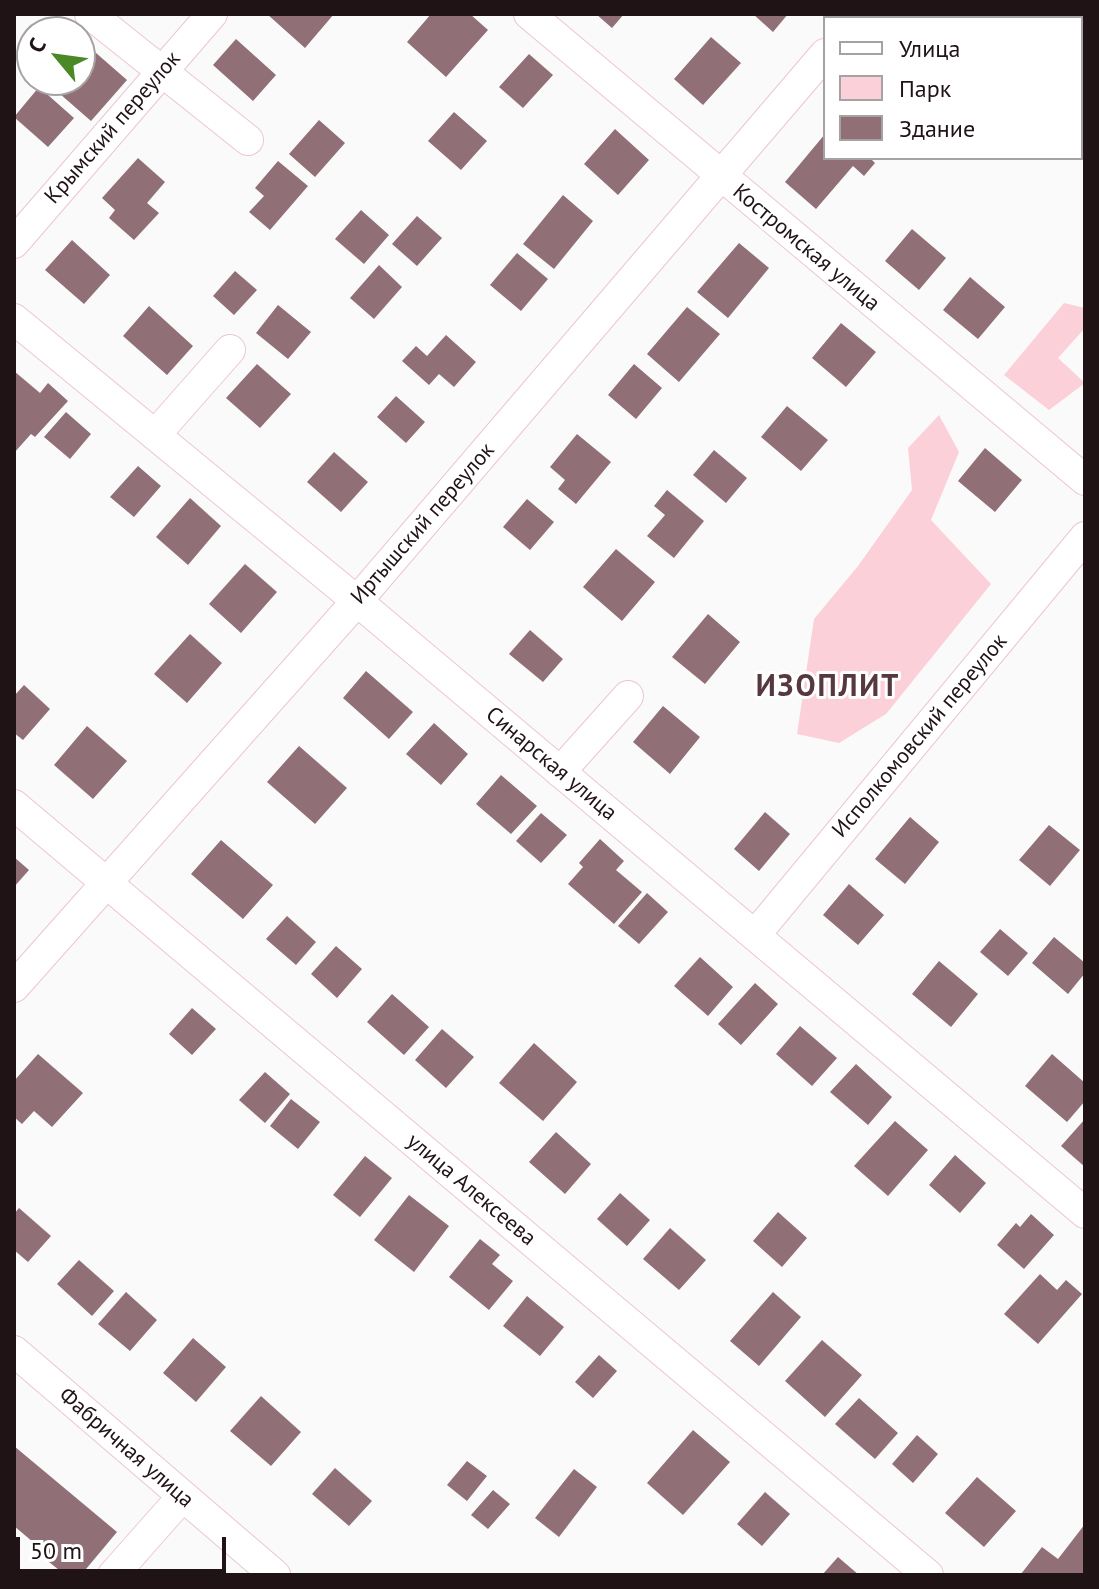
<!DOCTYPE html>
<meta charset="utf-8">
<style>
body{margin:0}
#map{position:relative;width:1099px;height:1589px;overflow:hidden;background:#fafafa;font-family:"PT Sans",sans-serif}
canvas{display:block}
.frame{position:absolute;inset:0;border:16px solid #201316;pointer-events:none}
.legend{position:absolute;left:823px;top:16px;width:260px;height:144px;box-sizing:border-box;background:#fff;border:2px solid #a6a1a2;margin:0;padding:10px 14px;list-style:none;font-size:24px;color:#201316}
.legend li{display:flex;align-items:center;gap:16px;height:40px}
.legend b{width:40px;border:2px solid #a6a1a2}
.north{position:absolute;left:16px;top:16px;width:80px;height:80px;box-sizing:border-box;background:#fff;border:2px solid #a6a1a2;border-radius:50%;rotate:299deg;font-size:22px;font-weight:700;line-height:32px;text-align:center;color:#201316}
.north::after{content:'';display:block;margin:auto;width:28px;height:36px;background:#4b8826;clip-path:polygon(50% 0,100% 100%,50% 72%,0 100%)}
.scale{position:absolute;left:16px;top:1537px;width:210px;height:36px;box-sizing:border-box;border:4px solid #201316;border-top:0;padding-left:10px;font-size:24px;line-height:28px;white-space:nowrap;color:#201316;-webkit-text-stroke:6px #fff;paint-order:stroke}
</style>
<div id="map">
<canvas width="1099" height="1589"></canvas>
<div class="frame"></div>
<ul class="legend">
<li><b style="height:10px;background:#fff"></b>Улица</li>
<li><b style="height:22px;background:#fcd0d9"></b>Парк</li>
<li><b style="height:22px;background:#916f77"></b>Здание</li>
</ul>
<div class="north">С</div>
<div class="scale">50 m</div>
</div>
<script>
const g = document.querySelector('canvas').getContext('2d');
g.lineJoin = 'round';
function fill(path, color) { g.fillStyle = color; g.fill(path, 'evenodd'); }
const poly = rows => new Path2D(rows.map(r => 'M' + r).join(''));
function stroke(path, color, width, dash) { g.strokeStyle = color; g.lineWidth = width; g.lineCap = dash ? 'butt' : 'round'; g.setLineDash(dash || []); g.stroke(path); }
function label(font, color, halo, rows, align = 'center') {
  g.font = font + ' "PT Sans",sans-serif'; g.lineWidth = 6; g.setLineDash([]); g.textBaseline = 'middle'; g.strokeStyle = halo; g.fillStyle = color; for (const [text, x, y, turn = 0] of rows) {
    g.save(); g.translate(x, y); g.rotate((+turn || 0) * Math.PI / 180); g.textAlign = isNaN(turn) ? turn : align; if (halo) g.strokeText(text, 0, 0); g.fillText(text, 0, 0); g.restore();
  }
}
fill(poly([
 [1064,303,1085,308,1085,328,1058,358,1085,383,1049,410,1004,375],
 [939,415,959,452,931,520,991,584,886,714,839,743,797,734,814,619,858,566,912,490,908,448]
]), '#fcd0d9');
fill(poly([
 [267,14,334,14,305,48],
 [431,14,470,14,488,30,446,77,407,42],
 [596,14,624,14,612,28],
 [753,14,788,14,773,32],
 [711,37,741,63,703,105,674,79],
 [80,39,127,80,91,121,44,80,80,80],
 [236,39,276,75,253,101,213,65],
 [529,54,553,75,523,108,499,87],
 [39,87,74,118,48,147,14,117],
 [454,112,487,141,461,170,428,141],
 [319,120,345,143,315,177,289,154],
 [615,129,649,160,618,195,584,164],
 [825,134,825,158,870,158,875,163,864,176,853,166,816,209,785,182],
 [138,158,165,182,147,203,159,213,134,240,109,218,115,210,102,198],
 [278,161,308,186,270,230,249,212,264,196,255,188],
 [563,195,593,221,554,269,523,244],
 [361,210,389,235,364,264,335,239],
 [417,216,442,238,417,266,392,244],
 [912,229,946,258,919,290,885,261],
 [72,240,110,275,84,304,45,270],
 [739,243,769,268,728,318,697,292],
 [517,253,548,279,521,311,490,285],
 [379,265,402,287,374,319,350,298],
 [235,271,257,290,234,315,213,296],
 [970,277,1005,307,978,339,943,310],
 [278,305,311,332,288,359,256,333],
 [149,306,193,346,167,375,123,336],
 [687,307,720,334,679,382,647,354],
 [841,323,876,352,846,387,812,358],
 [446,335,476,362,454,387,439,374,429,385,402,361,416,346,427,356],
 [257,364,291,394,260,428,226,398],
 [634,364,662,388,636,419,608,395],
 [14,371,40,393,48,383,68,401,35,437,31,434,14,453],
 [396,396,425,422,406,443,377,417],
 [787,406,828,440,801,471,761,437],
 [66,412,91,434,70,459,44,437],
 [577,434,611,462,576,504,558,489,565,480,550,467],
 [985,448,1022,480,995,512,958,481],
 [714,450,747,478,726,503,693,475],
 [334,452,368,482,341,512,307,482],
 [138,466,161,486,134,517,110,497],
 [667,490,704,521,674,558,647,536,665,515,654,506],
 [190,498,221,526,188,565,156,537],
 [527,499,554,522,530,550,503,527],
 [616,549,655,582,622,621,583,587],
 [245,564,277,592,241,633,209,604],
 [708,614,740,642,705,684,672,657],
 [530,630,563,659,543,682,509,654],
 [190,634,222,663,187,703,154,674],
 [366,671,413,712,389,739,343,698],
 [24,685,50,709,23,740,14,733,14,696],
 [663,706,700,737,670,774,633,742],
 [434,723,468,754,441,785,406,754],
 [87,726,127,761,93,799,54,765],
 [299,746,347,788,315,824,267,782],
 [501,775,537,806,511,834,476,804],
 [765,812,790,834,759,871,734,849],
 [541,813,567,835,541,863,516,841],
 [910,817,939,842,905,884,875,859],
 [1049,825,1080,850,1050,886,1019,860],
 [600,839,624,861,616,870,642,892,614,924,568,884,583,867,579,863],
 [221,840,273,885,243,919,191,874],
 [14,857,29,870,14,887],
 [849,884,884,915,858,945,823,915],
 [647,893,668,912,639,944,618,926],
 [287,916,316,942,296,965,266,939],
 [1000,929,1028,953,1008,976,980,952],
 [1054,937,1085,963,1085,973,1068,994,1032,963],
 [336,946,362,969,337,998,311,974],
 [700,957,733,987,708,1016,674,986],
 [939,961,978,994,951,1027,912,994],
 [755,983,778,1004,741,1045,718,1024],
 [392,994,429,1027,404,1055,367,1022],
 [192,1008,216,1029,192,1055,169,1034],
 [800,1026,837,1058,812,1086,776,1054],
 [442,1029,474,1057,446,1088,415,1060],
 [534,1043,577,1082,543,1121,499,1083],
 [38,1054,83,1093,52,1127,34,1111,22,1124,14,1117,14,1081],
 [1052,1054,1085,1083,1085,1101,1067,1122,1025,1086],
 [856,1064,892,1097,868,1125,830,1092],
 [265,1072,290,1094,265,1123,239,1100],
 [291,1099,320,1122,298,1149,270,1126],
 [1085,1119,1085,1167,1061,1146],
 [895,1121,928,1150,888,1196,854,1166],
 [556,1132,591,1164,565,1194,529,1162],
 [955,1155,986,1183,960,1213,929,1185],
 [365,1156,392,1178,360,1217,333,1195],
 [620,1193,650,1220,627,1246,597,1219],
 [409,1195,449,1226,414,1272,374,1240],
 [19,1208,51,1236,28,1262,14,1250,14,1214],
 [778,1212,807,1238,782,1267,753,1241],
 [1031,1214,1054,1235,1024,1269,997,1245,1016,1223,1020,1227],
 [670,1228,706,1260,679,1290,643,1259],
 [480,1239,500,1255,492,1264,513,1281,489,1310,449,1277],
 [79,1260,114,1291,92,1316,57,1284],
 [1040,1274,1057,1290,1066,1280,1082,1294,1038,1344,1004,1314],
 [126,1292,157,1320,130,1351,98,1324],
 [773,1292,801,1317,759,1366,730,1341],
 [527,1296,564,1327,540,1356,503,1326],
 [193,1338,226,1367,196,1402,163,1373],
 [822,1340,862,1375,825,1417,785,1381],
 [599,1355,617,1371,593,1398,575,1382],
 [261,1396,301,1432,271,1466,230,1431],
 [859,1398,898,1433,875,1459,835,1424],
 [693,1430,730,1462,683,1515,647,1483],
 [917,1435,938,1454,913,1483,892,1464],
 [14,1446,117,1532,81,1575,65,1575,43,1557,46,1553,14,1526],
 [467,1461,487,1476,467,1501,447,1485],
 [335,1468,372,1501,349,1526,312,1494],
 [574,1469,597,1487,559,1537,535,1518],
 [977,1477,1016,1511,984,1547,945,1513],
 [493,1490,510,1504,488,1529,471,1515],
 [765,1492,790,1514,762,1546,737,1524],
 [1085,1524,1085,1575,1021,1574,1042,1547,1058,1559],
 [838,1557,859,1575,822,1575]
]), '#916f77');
const minor = poly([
 [90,14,248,140],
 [529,14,1085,480],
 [898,14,903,18],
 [855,18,858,14],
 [14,243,212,14],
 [14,319,357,601,1085,1213],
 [155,435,230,350],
 [560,772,628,696],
 [14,805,928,1575],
 [755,935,1085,537],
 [14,987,357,601,825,54],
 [14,1351,275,1575],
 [113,1575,182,1497]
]);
stroke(minor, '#ecc6ce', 32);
stroke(minor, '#fff', 30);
label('22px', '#201316', '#fff', [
 ["Крымский переулок",113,128,-49],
 ["Костромская улица",806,248,40],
 ["Иртышский переулок",423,524,-49],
 ["Исполкомовский переулок",920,736,-50],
 ["Синарская улица",551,764,40],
 ["улица Алексеева",471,1190,40],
 ["Фабричная улица",126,1448,41]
]);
g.letterSpacing = '2px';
label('bold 30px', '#56383f', '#fff', [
 ["ИЗОПЛИТ",828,687]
]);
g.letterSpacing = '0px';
</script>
